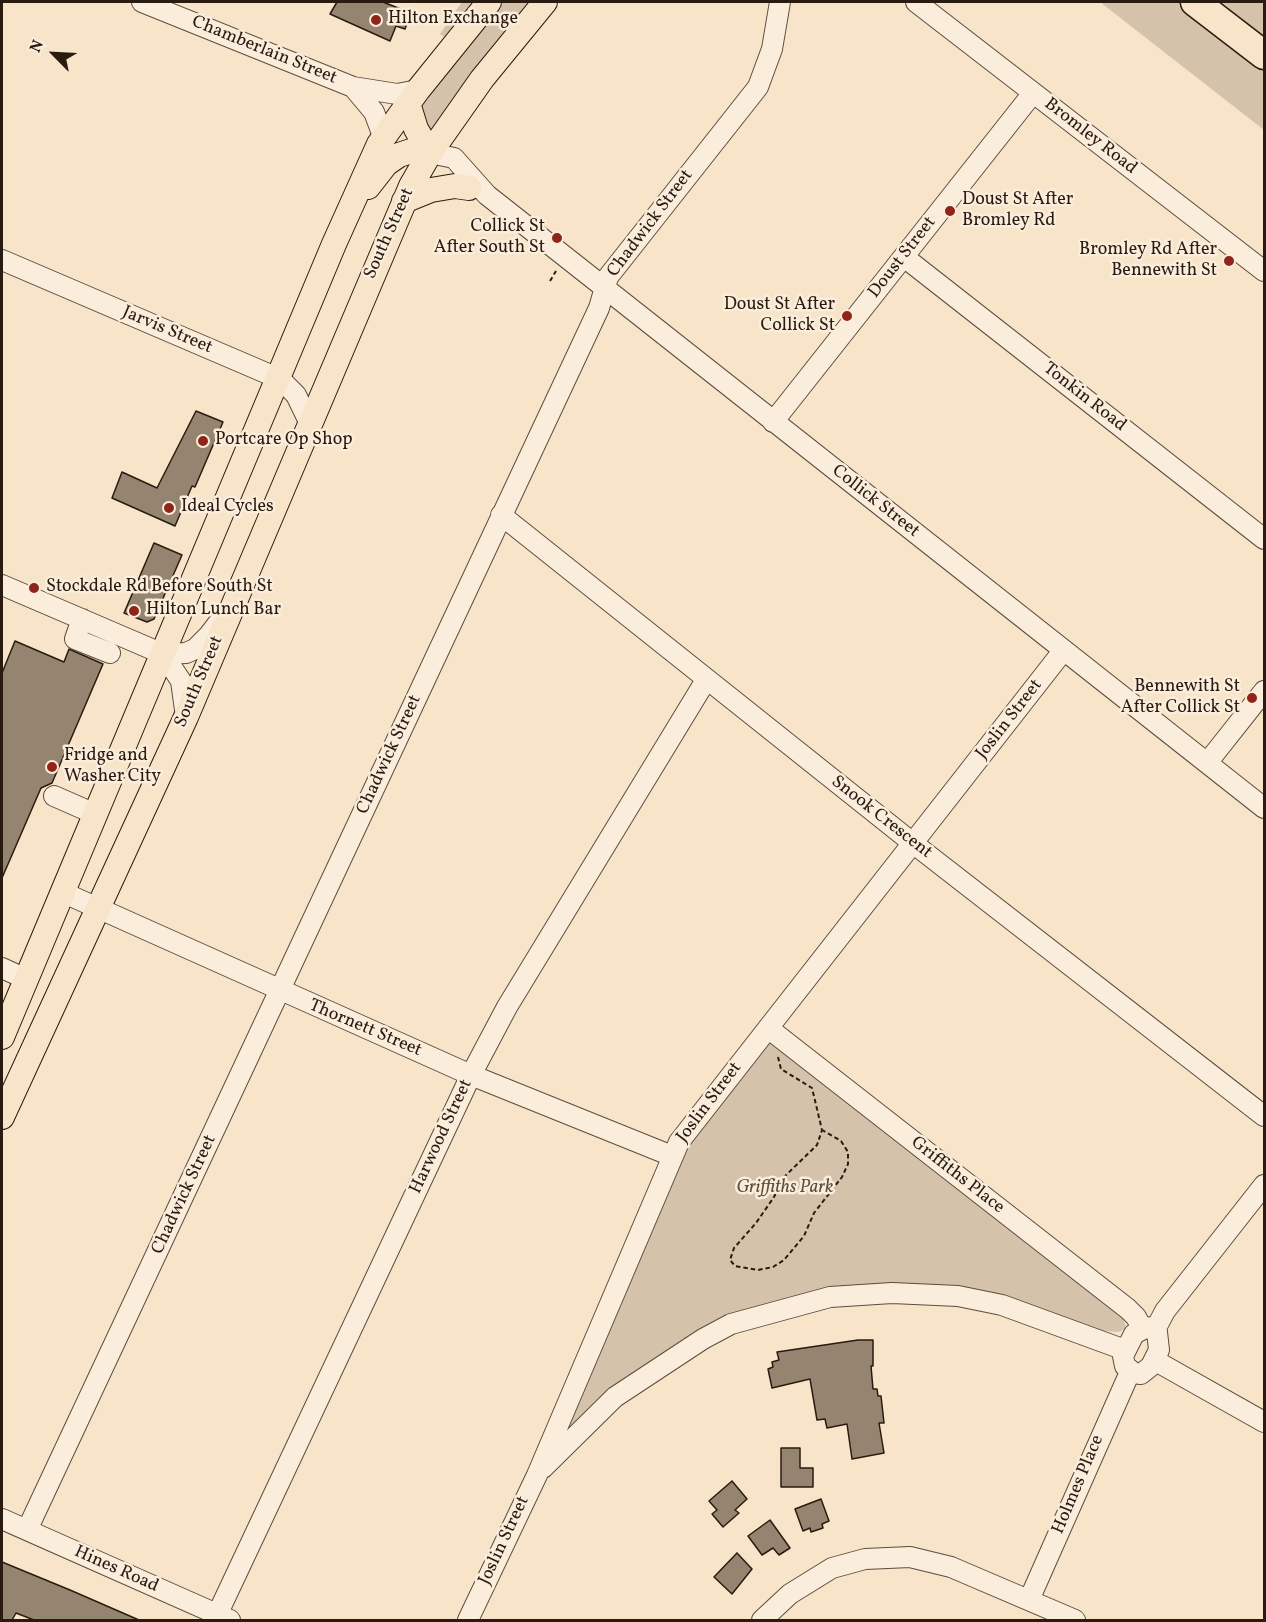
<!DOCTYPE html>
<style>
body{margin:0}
#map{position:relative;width:1266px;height:1622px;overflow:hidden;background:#f8e4c9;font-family:Vollkorn,serif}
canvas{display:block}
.frame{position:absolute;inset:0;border:3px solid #291b10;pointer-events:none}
.north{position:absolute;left:24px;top:24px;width:60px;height:60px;-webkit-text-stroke:4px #faeddc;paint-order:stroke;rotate:294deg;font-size:16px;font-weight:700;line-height:24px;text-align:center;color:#291b10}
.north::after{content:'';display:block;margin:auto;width:21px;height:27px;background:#291b10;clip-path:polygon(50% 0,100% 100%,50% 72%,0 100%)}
</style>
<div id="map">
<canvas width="1266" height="1622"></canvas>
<div class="frame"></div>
<div class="north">N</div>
</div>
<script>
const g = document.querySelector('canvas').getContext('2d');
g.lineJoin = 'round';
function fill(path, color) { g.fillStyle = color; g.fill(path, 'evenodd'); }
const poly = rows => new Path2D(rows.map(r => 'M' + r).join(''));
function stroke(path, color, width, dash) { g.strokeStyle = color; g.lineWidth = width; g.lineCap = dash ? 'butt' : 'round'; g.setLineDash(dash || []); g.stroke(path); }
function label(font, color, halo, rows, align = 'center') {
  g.font = font + ' Vollkorn,serif'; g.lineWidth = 5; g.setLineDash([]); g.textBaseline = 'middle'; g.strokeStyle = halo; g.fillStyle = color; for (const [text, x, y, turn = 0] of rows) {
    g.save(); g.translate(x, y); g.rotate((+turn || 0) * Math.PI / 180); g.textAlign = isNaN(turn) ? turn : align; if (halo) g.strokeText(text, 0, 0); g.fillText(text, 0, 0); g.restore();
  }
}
fill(poly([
 [462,2,474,2,444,37,440,34],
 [500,2,534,2,433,134,420,121,421,99],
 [1100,2,1180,2,1264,66,1264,130],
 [1216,2,1264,2,1264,39],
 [769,1037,1098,1296,1124,1320,1126,1328,1119,1332,1100,1331,1004,1299,826,1291,775,1302,725,1317,573,1427,564,1420,676,1161]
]), '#d5c2aa');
const building = poly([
 [337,2,383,2,411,13,405,29,396,26,390,41,330,14,337,2],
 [196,411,223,422,195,487,192,486,175,526,112,498,122,472,157,488,196,411],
 [154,543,182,555,154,619,147,622,124,613,154,543],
 [15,641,64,662,69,649,103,664,52,783,41,788,2,878,2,673,15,641],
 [858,1340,873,1340,873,1366,871,1366,873,1389,877,1389,878,1396,881,1396,884,1423,879,1423,884,1453,852,1459,847,1424,827,1428,825,1419,817,1420,810,1379,772,1388,768,1369,773,1367,772,1362,779,1360,777,1352,858,1340],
 [781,1448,800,1448,800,1468,813,1468,813,1487,781,1487,781,1448],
 [732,1481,747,1499,735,1510,739,1513,723,1527,712,1514,717,1510,709,1501,732,1481],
 [821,1499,829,1521,822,1524,823,1528,811,1532,810,1528,803,1531,795,1509,821,1499],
 [770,1520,790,1548,779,1555,773,1548,762,1555,748,1536,770,1520],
 [737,1553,752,1569,732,1594,714,1577,737,1553],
 [2,1562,70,1590,139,1620,34,1620,16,1613,12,1620,2,1620,2,1562]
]);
fill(building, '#958470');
stroke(building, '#291b10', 1.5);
const minor = poly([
 [142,2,353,87,397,94,418,90],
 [916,2,1264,271],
 [353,87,374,112,383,136],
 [430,153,454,158,487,195,1264,808],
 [904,257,1264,539],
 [2,260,280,379,296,395,311,426],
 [773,422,1033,93],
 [501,515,914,844,1264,1116],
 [2,585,163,654,186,653,195,649,209,635,222,618],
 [82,619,75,639,110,653],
 [163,654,181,681,186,717],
 [1207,763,1264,691],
 [54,796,95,814],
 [62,892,471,1075,672,1156],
 [2,968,26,979],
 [768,1028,1128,1309,1136,1317,1142,1328],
 [1147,1327,1157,1332,1159,1350,1151,1366,1141,1374,1134,1373,1125,1366,1123,1356,1134,1334,1147,1327],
 [1155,1330,1165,1311,1264,1185],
 [1154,1360,1264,1422],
 [543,1468,615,1397,703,1339,731,1324,830,1297,892,1293,958,1296,1002,1305,1125,1350],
 [2,1519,230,1620],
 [27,1530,599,308,608,277,758,87,772,49,780,2],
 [1029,1600,1130,1372],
 [217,1615,471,1075,507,1007,706,680],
 [468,1620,537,1475,679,1142,1063,651],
 [762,1620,790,1594,832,1568,865,1559,910,1557,951,1567,1075,1620]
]);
const major = poly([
 [408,103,416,129,430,153],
 [368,187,386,164,399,155,411,151,430,153],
 [404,201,431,190,455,186,469,188],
 [2,1037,334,244,379,144,418,90,489,2],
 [2,1117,186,717,411,186,430,153,482,79,545,2]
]);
const highway = poly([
 [1195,2,1264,55]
]);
stroke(minor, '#5d4d3e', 22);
stroke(major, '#291b10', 26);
stroke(highway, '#291b10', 31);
stroke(poly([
 [550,281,556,271],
 [778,1057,781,1069,812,1088,822,1130,817,1145,783,1178,774,1197,756,1223,734,1248,730,1260,735,1266,758,1270,773,1267,784,1260,804,1236,814,1213,842,1177,848,1164,848,1152,841,1141,822,1130]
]), '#291b10', 2, [4.5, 3]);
stroke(minor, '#faeddc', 20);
stroke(major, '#f8e4c9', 24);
stroke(highway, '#f8e4c9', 28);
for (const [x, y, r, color] of [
 [376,20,6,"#8f2418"],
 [950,211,6,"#8f2418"],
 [557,238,6,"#8f2418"],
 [1229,261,6,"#8f2418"],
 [847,316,6,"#8f2418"],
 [203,441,6,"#8f2418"],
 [169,508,6,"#8f2418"],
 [34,588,6,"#8f2418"],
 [134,611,6,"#8f2418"],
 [1252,698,6,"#8f2418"],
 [52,767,6,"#8f2418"]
]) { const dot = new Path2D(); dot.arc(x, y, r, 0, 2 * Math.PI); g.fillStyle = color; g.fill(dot); stroke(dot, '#faeddc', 2); }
label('18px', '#291b10', '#faeddc', [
 ["Hilton Exchange",388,20],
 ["Doust St After",962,201],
 ["Bromley Rd",962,222],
 ["Collick St",545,228,"right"],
 ["After South St",545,249,"right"],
 ["Bromley Rd After",1217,251,"right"],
 ["Bennewith St",1217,272,"right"],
 ["Doust St After",835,306,"right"],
 ["Collick St",835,327,"right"],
 ["Portcare Op Shop",215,441],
 ["Ideal Cycles",181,508],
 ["Stockdale Rd Before South St",46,588],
 ["Hilton Lunch Bar",146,611],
 ["Bennewith St",1240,688,"right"],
 ["After Collick St",1240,709,"right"],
 ["Fridge and",64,757],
 ["Washer City",64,778]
], 'left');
label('18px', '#291b10', '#faeddc', [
 ["Chamberlain Street",264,51,22],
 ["Bromley Road",1090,137,38],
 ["Chadwick Street",651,224,-53],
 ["South Street",390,234,-66],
 ["Doust Street",903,258,-52],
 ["Jarvis Street",167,331,23],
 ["Tonkin Road",1084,398,38],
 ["Collick Street",875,502,38],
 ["South Street",200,682,-67],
 ["Joslin Street",1010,720,-52],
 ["Chadwick Street",390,755,-65],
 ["Snook Crescent",881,818,38],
 ["Thornett Street",365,1029,23],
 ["Joslin Street",710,1103,-53],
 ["Harwood Street",442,1137,-65],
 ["Griffiths Place",957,1176,38],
 ["Chadwick Street",185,1195,-65],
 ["Holmes Place",1079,1485,-67],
 ["Joslin Street",505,1541,-65],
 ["Hines Road",116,1570,24]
]);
label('italic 18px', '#5d4d3e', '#faeddc', [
 ["Griffiths Park",785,1189]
]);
</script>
